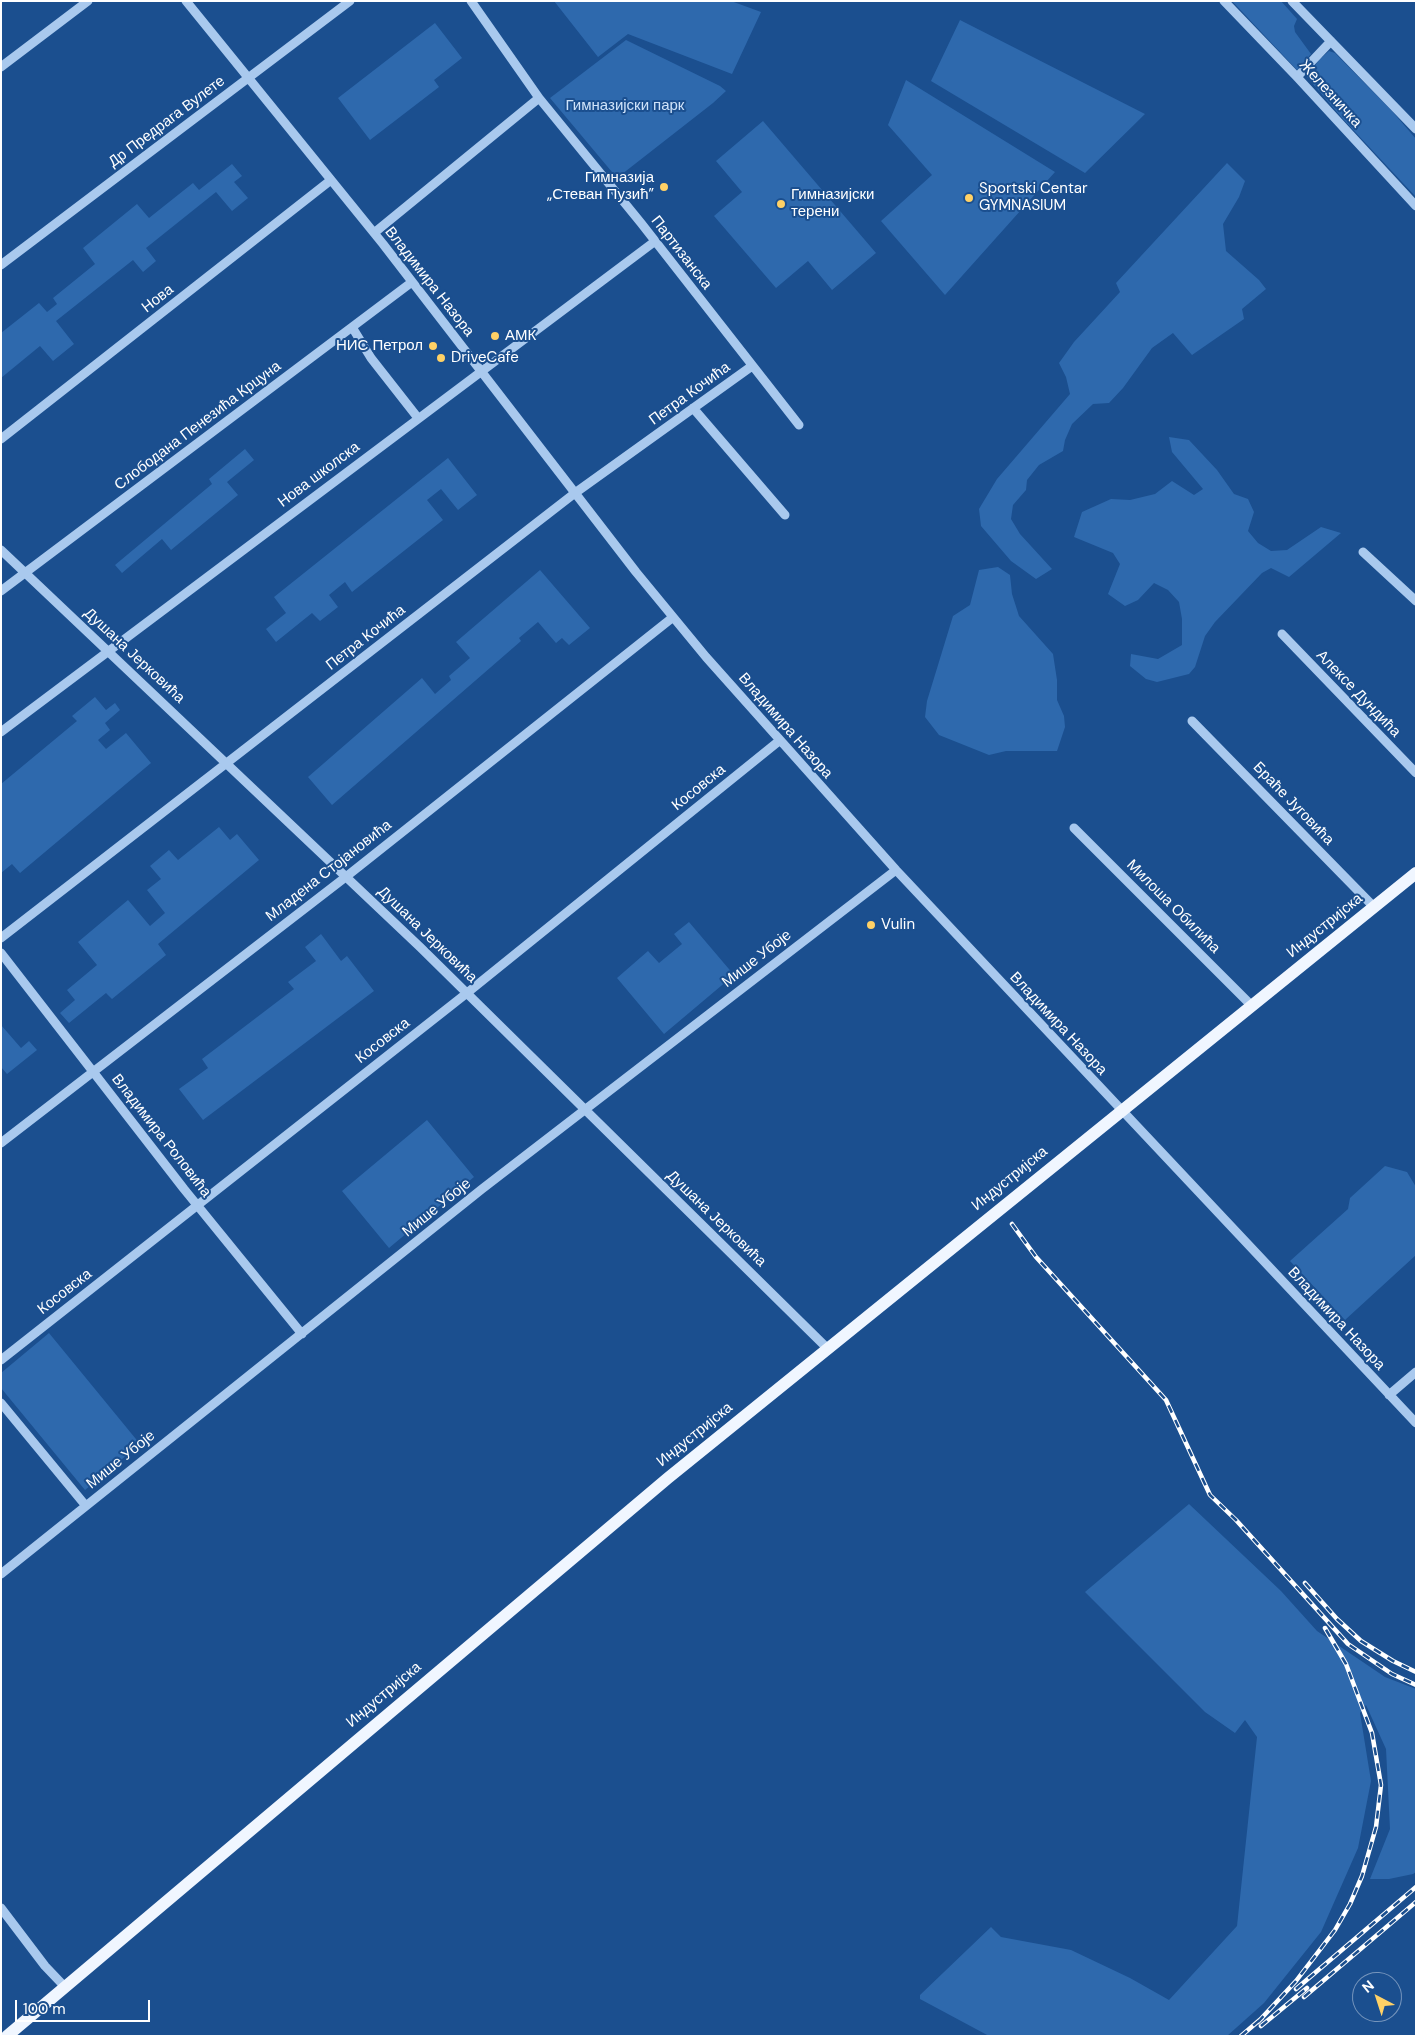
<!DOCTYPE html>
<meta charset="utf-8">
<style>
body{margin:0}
#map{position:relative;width:1417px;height:2037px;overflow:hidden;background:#1b4f8f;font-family:"DM Sans",sans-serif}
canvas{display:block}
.frame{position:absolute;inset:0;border:2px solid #fff;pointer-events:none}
.north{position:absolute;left:1352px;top:1972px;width:50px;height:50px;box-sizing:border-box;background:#1b4f8f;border:1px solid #7695bc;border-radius:50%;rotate:320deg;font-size:14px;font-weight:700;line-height:20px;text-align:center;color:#fff}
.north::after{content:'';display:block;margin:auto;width:18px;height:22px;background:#ffd166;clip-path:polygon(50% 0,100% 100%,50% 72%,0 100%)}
.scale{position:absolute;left:15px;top:2000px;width:135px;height:22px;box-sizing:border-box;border:2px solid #fff;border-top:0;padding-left:6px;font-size:15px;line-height:18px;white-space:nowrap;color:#fff;-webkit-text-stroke:4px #1b4f8f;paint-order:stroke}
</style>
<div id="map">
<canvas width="1417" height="2037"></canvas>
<div class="frame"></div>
<div class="north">N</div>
<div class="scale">100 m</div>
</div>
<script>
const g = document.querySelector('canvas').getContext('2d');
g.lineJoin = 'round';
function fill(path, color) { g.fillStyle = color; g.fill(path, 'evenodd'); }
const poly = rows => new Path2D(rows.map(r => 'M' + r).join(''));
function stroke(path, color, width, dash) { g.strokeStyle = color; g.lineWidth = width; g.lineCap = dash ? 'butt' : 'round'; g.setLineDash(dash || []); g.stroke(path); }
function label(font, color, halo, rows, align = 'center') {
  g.font = font + ' "DM Sans",sans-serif'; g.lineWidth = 4; g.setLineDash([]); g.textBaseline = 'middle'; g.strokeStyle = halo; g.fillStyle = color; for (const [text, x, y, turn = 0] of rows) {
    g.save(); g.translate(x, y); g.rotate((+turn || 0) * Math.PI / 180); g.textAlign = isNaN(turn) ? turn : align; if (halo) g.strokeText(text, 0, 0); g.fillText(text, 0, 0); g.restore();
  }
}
fill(poly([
 [554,1,731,1,761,12,732,74,628,34,598,57],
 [1232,1,1281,1,1297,19,1294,26,1295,32,1311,54,1297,70],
 [960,20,1145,114,1085,173,931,81],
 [435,23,462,58,434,80,439,87,370,140,338,98],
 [626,40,720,86,726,91,713,103,617,178,550,98],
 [1329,51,1335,53,1392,111,1416,139,1416,197,1343,119,1307,77,1319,60],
 [906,80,1055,172,945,295,881,221,932,175,888,125],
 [763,121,876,253,832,290,808,261,776,288,714,216,742,192,716,161],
 [1227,163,1245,181,1239,197,1223,224,1226,251,1259,280,1266,289,1242,309,1244,319,1192,355,1173,333,1152,348,1123,388,1109,403,1093,404,1072,424,1065,440,1063,451,1039,465,1027,480,1026,490,1013,505,1011,519,1020,534,1052,569,1036,579,1011,561,981,526,979,509,997,479,1070,394,1066,377,1059,363,1074,342,1120,292,1116,283],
 [232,164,242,176,234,182,248,198,232,211,216,192,146,248,156,261,143,272,133,260,56,321,74,344,53,361,40,346,1,378,1,333,39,303,47,312,57,304,53,298,95,264,83,248,137,204,149,218,193,183,199,190],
 [1169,437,1189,440,1217,470,1234,494,1248,499,1254,512,1248,531,1258,543,1271,551,1287,550,1321,527,1341,533,1289,577,1271,568,1262,573,1215,622,1205,636,1195,667,1189,674,1157,682,1146,679,1130,666,1131,654,1158,659,1182,645,1182,619,1179,602,1168,590,1154,583,1138,600,1125,606,1108,594,1120,564,1113,553,1074,537,1082,512,1111,499,1130,500,1155,494,1172,481,1194,495,1203,489,1172,452],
 [245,449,254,460,227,482,238,495,171,550,162,539,122,573,115,565,212,484,209,479],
 [448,458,477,495,458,510,441,489,427,500,443,520,352,592,345,582,329,595,338,607,320,621,312,613,276,642,266,629,286,613,274,597],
 [998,567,1010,575,1012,594,1019,616,1053,654,1057,680,1057,700,1064,716,1065,727,1057,751,1006,751,989,755,939,735,925,717,927,701,953,616,970,605,979,570],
 [540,570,590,628,569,645,562,638,556,643,538,622,519,638,521,641,332,805,308,777,422,678,435,694,451,680,449,676,470,658,456,642],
 [95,697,106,710,115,703,120,710,105,723,110,730,98,740,106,749,126,733,151,763,20,873,12,864,1,873,1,784,77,721,72,716],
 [219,827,230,840,237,834,259,860,158,944,166,955,112,999,106,993,69,1023,60,1013,75,1000,67,990,97,965,78,942,128,900,150,926,165,913,147,890,161,879,150,866,169,850,178,860],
 [689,922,734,975,664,1034,617,978,648,951,659,963,682,944,674,934],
 [321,934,341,961,347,956,374,991,203,1120,179,1089,208,1068,202,1059,294,989,288,982,316,961,305,947],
 [1,1025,21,1048,29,1041,37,1050,7,1074,1,1067],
 [427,1120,474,1177,389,1248,342,1191],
 [1385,1166,1407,1172,1416,1187,1416,1255,1345,1320,1290,1261,1348,1209,1350,1198],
 [49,1333,140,1444,85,1490,1,1388,1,1373],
 [1189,1504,1281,1591,1317,1631,1385,1677,1416,1689,1416,1872,1413,1874,1389,1879,1370,1879,1390,1829,1386,1749,1366,1705,1360,1713,1371,1781,1358,1848,1321,1932,1264,2003,1227,2036,989,2036,920,1999,920,1995,991,1927,1001,1937,1071,1950,1130,1978,1169,2000,1237,1926,1257,1737,1245,1720,1235,1733,1205,1712,1085,1592]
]), '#2e69ad');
stroke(poly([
 [186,1,383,244,636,572,706,657,896,870,1416,1423],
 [471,1,539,98,641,223,799,425],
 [1224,1,1297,77,1416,206],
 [1292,1,1416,129],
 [1,67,88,1],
 [1297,77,1331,41],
 [374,233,539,98],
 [1,265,350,1],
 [352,327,371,358,418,418],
 [693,408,785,515],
 [1,439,331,180],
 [1,550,420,947,827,1348],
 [1363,552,1416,601],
 [1,591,412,282],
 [1282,634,1416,773],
 [1192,721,1374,907],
 [1,732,654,242],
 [1074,828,1252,1006],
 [1,938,575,493,752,366],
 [1,953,184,1189,302,1334],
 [1,1143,347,876,672,618],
 [1,1360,467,993,779,741],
 [1389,1395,1416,1372],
 [1,1403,86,1506],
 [1,1574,482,1189,896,870],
 [1,1908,45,1966,65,1987]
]), '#a9c9ee', 9);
stroke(poly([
 [7,2036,668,1478,1416,873]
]), '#f0f6ff', 12);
const rail = poly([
 [1012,1224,1036,1257,1166,1400,1210,1495,1236,1520,1348,1644,1392,1674,1416,1685],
 [1305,1583,1337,1619,1361,1641,1393,1661,1416,1672],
 [1296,1989,1416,1887],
 [1304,1997,1416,1902],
 [1258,2022,1296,1981,1335,1930,1350,1904,1362,1876,1376,1827,1381,1785,1372,1733,1346,1664,1325,1628],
 [1261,2026,1307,1988],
 [1241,2036,1262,2018]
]);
stroke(rail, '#fff', 4.5);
stroke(rail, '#1b4f8f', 2.5, [8]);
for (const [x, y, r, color] of [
 [664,187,5,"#ffd166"],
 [969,198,5,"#ffd166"],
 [781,204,5,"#ffd166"],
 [495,336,5,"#ffd166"],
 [433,346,5,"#ffd166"],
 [441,358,5,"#ffd166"],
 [871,925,5,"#ffd166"]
]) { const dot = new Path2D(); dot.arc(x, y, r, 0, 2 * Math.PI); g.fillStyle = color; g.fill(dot); stroke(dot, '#1b4f8f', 2); }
label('15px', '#fff', '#1b4f8f', [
 ["Железничка",1330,94,48],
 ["Др Предрага Вулете",167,122,-37],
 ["Партизанска",681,253,52],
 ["Владимира Назора",429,282,52],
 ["Нова",158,299,-38],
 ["Петра Кочића",690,394,-36],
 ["Слободана Пенезића Крцуна",198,426,-37],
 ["Нова школска",319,475,-37],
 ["Петра Кочића",366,638,-38],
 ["Душана Јерковића",134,656,43],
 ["Алексе Дундића",1358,694,46],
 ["Владимира Назора",785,726,49],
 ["Косовска",699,788,-39],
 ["Браће Југовића",1293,804,46],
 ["Младена Стојановића",329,871,-38],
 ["Милоша Обилића",1173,907,45],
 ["Индустријска",1325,926,-39],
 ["Душана Јерковића",427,935,44],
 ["Мише Убоје",757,959,-38],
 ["Владимира Назора",1058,1024,47],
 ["Косовска",383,1041,-38],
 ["Владимира Роловића",161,1136,52],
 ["Индустријска",1010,1179,-39],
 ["Мише Убоје",437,1208,-39],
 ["Душана Јерковића",716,1219,44],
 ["Косовска",65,1292,-38],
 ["Владимира Назора",1336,1319,47],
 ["Индустријска",695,1435,-39],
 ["Мише Убоје",121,1460,-39],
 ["Индустријска",384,1695,-40]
]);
label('15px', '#cfe3fa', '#1b4f8f', [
 ["Гимназијски парк",625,106]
]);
label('15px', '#fff', '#1b4f8f', [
 ["Гимназија",654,178,"right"],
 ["„Стеван Пузић”",654,195,"right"],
 ["Sportski Centar",979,189],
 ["GYMNASIUM",979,206],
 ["Гимназијски",791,195],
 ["терени",791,212],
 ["АМК",505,336],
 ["НИС Петрол",423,346,"right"],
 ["DriveCafe",451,358],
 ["Vulin",881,925]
], 'left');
</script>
